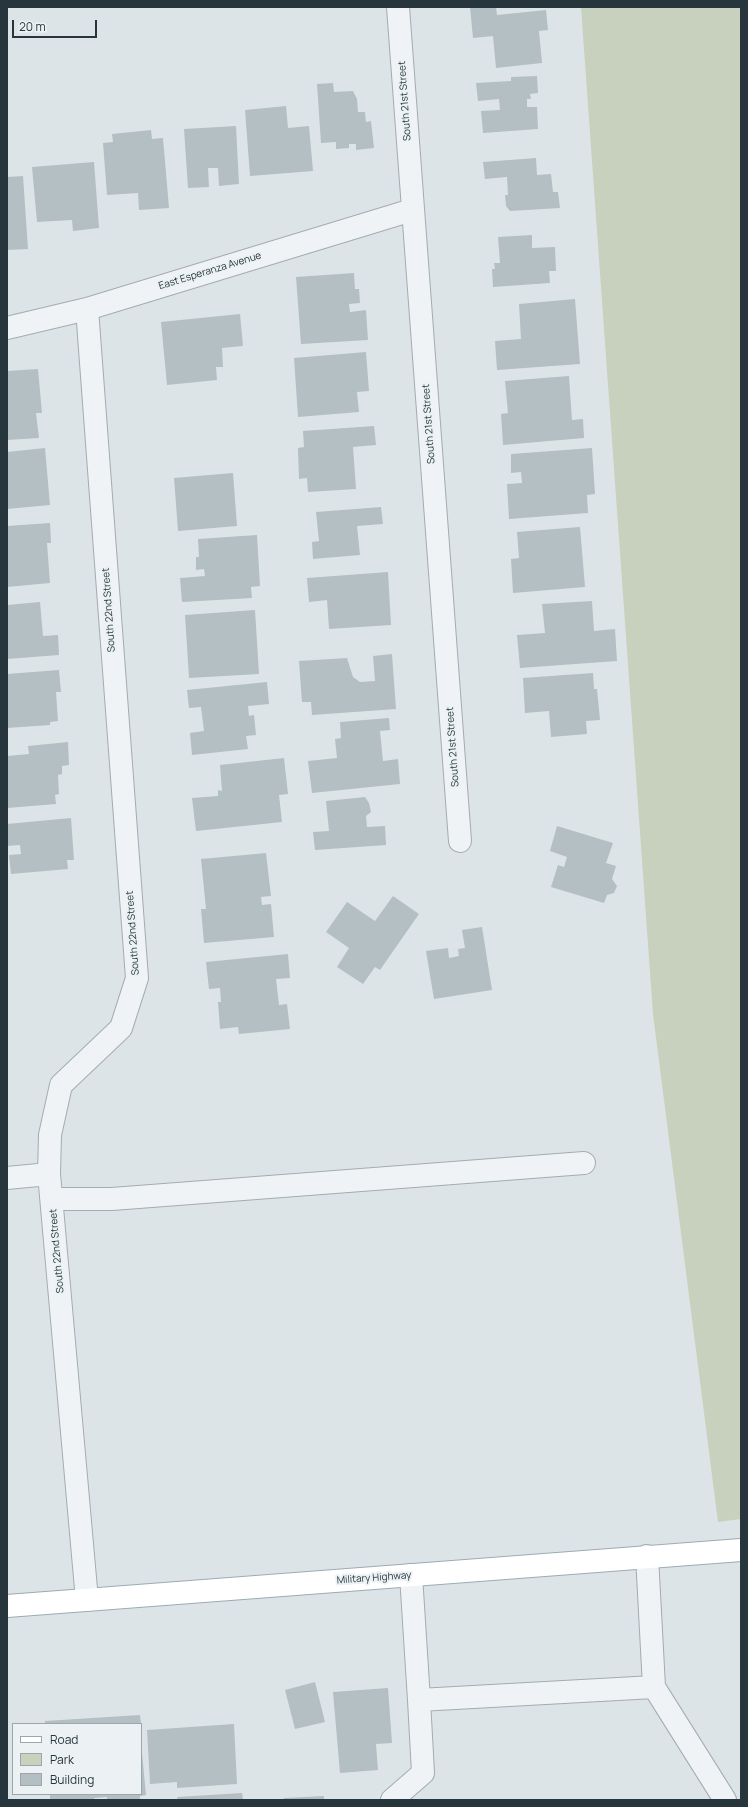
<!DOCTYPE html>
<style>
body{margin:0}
#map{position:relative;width:748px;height:1807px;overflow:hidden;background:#dde4e7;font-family:Manrope,sans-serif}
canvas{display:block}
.frame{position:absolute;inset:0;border:8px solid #27363d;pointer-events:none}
.legend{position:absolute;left:12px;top:1723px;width:130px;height:72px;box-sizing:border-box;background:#ecf2f4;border:1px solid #9da7ab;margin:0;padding:5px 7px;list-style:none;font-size:12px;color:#27363d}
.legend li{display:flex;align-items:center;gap:8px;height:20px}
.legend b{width:20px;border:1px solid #9da7ab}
.scale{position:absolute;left:12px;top:20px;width:85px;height:18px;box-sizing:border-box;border:2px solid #27363d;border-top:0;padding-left:5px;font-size:12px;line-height:14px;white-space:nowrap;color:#27363d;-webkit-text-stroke:3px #ecf2f4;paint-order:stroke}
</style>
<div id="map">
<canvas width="748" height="1807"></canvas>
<div class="frame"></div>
<ul class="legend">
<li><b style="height:5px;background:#fff"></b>Road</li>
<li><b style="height:11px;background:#c8d0be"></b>Park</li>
<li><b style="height:11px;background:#b4bfc3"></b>Building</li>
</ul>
<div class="scale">20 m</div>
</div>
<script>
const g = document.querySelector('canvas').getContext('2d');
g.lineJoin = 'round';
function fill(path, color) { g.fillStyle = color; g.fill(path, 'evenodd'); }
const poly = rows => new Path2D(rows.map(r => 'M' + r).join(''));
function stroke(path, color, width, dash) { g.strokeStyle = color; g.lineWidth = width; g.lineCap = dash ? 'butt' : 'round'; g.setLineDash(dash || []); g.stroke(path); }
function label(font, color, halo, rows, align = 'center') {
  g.font = font + ' Manrope,sans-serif'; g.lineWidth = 4; g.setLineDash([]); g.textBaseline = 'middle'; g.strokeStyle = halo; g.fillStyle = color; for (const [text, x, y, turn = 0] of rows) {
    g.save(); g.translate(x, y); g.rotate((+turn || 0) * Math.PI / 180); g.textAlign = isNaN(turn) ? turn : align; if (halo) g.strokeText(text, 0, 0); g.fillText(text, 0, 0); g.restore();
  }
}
fill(poly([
 [581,7,741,7,741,1519,718,1522,653,1014]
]), '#c8d0be');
fill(poly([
 [470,7,496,7,497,15,546,10,548,30,539,31,542,63,496,68,493,36,473,38],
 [537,76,538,93,530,94,531,99,527,99,527,107,537,107,538,129,483,133,481,111,500,110,499,99,478,101,476,83,511,81,511,77],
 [333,83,334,92,353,91,357,99,358,112,365,112,366,122,371,121,374,148,356,150,356,144,349,144,349,148,336,149,336,142,321,143,317,84],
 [286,106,288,128,309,126,313,171,250,176,245,110],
 [236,126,239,184,219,186,218,168,208,168,209,187,188,188,184,129],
 [151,130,152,139,163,138,169,208,139,210,138,193,107,195,103,143,113,142,112,134],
 [536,158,537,175,551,174,553,192,558,192,560,208,510,211,506,206,505,195,508,195,507,177,485,179,483,162],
 [94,162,99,228,73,231,72,220,37,222,32,167],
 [23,176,28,249,7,250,7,177],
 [532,235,532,248,555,247,556,271,549,271,550,283,493,287,492,269,495,269,494,263,500,263,498,237],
 [354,273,355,289,359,289,360,303,349,304,350,312,366,310,368,340,301,344,296,277],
 [575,299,580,364,497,370,495,341,521,339,519,304],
 [240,314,243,346,222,348,223,367,216,367,217,380,167,385,161,322],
 [366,352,369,391,357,392,359,412,298,417,294,358],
 [38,369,42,413,36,413,39,438,7,440,7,371],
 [569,376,572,420,583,419,584,438,503,445,501,414,508,413,505,381],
 [374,426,376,445,353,447,356,489,308,492,307,478,299,479,298,448,304,447,303,431],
 [45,448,50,505,7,509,7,452],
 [592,448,595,494,587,495,588,513,509,519,507,484,522,483,521,472,511,473,511,454],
 [233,473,237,526,178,531,174,478],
 [381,507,383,524,357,526,360,555,313,559,312,542,319,541,316,512],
 [50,523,51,543,47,543,50,583,7,587,7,526],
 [580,527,585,587,513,593,511,559,519,558,517,532],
 [257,535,260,586,251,587,252,598,182,602,180,578,205,576,204,569,196,570,196,557,199,557,198,539],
 [388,572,391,625,329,629,327,600,309,602,307,578],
 [592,601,594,631,615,629,617,661,520,668,517,635,545,633,542,604],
 [40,602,43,636,58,635,59,655,7,659,7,605],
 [255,610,259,674,189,678,185,615],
 [392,654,396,709,312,715,311,702,302,702,299,661,347,658,353,677,360,682,375,681,373,656],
 [59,670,61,692,56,692,58,721,50,722,50,725,7,728,7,674],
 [593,673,594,689,597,689,600,720,586,721,587,734,551,737,549,711,525,713,523,678],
 [267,682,269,704,248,706,249,716,254,715,256,735,246,736,248,749,192,755,190,733,204,731,201,707,189,708,187,690],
 [389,718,390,730,380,731,383,761,398,759,400,784,312,793,308,761,337,758,335,739,341,738,340,722],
 [68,742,69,765,62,766,62,774,58,775,59,794,55,795,56,804,7,808,7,756,29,754,28,746],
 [284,758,288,794,279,795,282,822,196,831,192,798,218,796,218,790,222,791,220,765],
 [365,797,369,803,371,812,366,816,367,827,385,826,386,845,315,850,313,832,329,831,326,801],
 [71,818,74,860,67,860,68,869,11,874,9,855,21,854,20,845,7,846,7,824],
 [557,826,613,843,606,863,616,866,612,879,617,886,614,893,607,895,604,903,551,887,558,865,564,867,567,857,550,851],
 [266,853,271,896,261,897,262,905,271,904,274,937,204,943,201,909,206,909,201,859],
 [393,896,419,914,380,970,375,967,363,984,337,967,349,948,326,932,347,902,375,921],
 [482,927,492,990,434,999,426,951,448,948,449,958,459,956,458,949,465,948,462,930],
 [288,954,290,978,276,979,279,1005,287,1004,290,1029,239,1034,238,1027,220,1029,218,1002,221,1002,220,988,209,989,206,962],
 [315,1682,325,1722,295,1729,285,1690],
 [388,1688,392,1743,376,1744,378,1770,340,1773,333,1692],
 [140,1715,141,1724,45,1724,45,1721],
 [234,1724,237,1784,177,1788,177,1782,150,1784,147,1730],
 [141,1742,146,1795,140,1796,140,1800,107,1800,107,1797,94,1798,94,1800,50,1800,50,1794,141,1794],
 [242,1793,243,1800,178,1800,177,1797],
 [324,1796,324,1800,284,1800,284,1798]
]), '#b4bfc3');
const minor = poly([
 [398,7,460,841],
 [7,328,87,309,412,210],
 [7,1178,49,1174],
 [52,1199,112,1199,584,1163],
 [411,1575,419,1700,654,1687,647,1556],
 [87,1600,49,1174,50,1135,61,1085,121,1028,137,978,87,309],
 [654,1687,725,1800],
 [392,1800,423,1773,419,1700]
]);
const major = poly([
 [7,1606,741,1550]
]);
stroke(minor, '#a3acb1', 24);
stroke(major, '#9cacb2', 24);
stroke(minor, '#eff3f5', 22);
stroke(major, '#fff', 22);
label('10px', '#27363d', '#ecf2f4', [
 ["South 21st Street",405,101,-94],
 ["East Esperanza Avenue",210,271,-17],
 ["South 21st Street",429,424,-94],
 ["South 22nd Street",109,610,-94],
 ["South 21st Street",453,747,-94],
 ["South 22nd Street",133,933,-94],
 ["South 22nd Street",57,1251,-95],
 ["Military Highway",374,1578,-4]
]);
</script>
